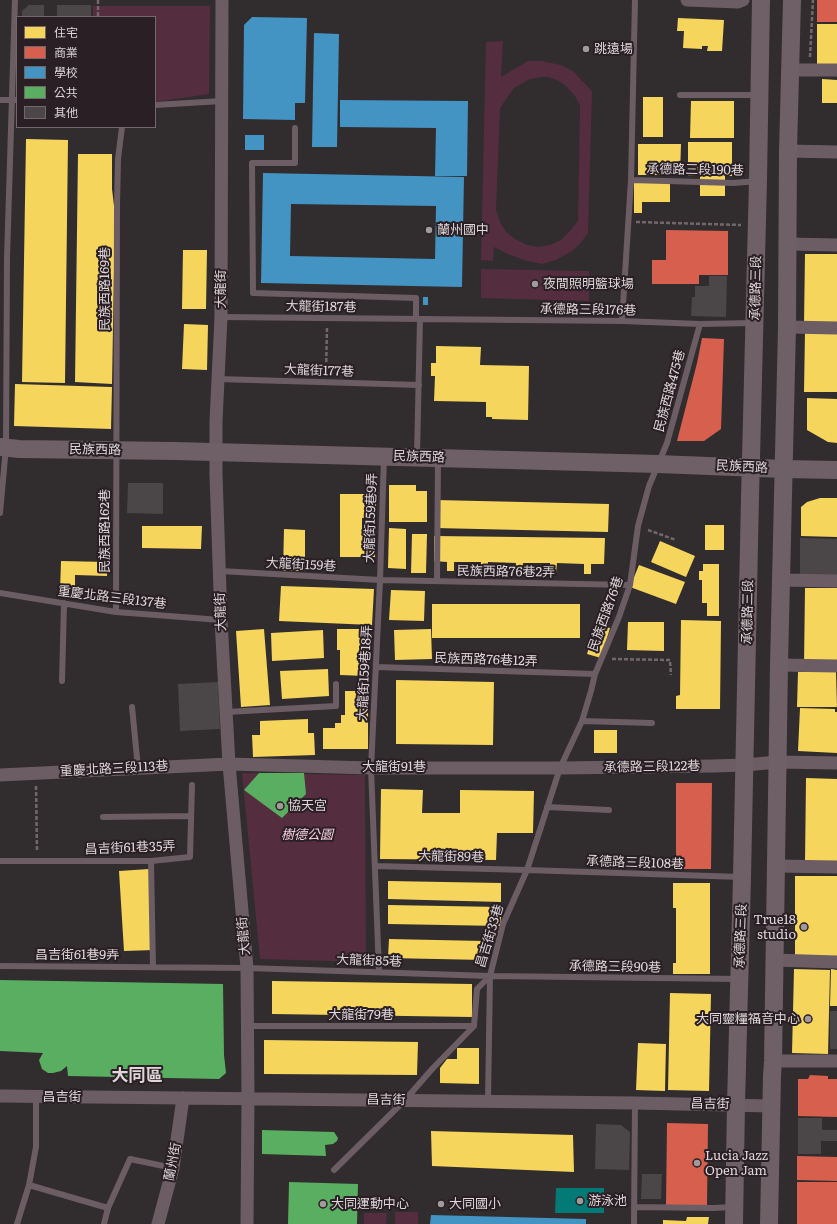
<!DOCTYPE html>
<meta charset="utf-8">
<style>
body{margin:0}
#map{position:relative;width:837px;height:1224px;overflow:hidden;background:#312c2e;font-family:Literata,"Noto Sans TC",serif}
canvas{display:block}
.legend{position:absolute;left:16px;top:16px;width:140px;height:112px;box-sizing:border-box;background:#2a1f24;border:1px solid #72686c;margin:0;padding:5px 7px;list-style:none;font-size:12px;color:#ded6d9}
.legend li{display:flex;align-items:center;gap:8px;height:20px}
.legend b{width:20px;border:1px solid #72686c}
</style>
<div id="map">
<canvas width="837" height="1224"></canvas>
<ul class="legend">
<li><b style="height:11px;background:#f6d55c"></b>住宅</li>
<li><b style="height:11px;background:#d6604d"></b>商業</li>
<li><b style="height:11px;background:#4393c3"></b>學校</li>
<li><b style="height:11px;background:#5aae61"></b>公共</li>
<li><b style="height:11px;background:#4b4648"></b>其他</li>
</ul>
</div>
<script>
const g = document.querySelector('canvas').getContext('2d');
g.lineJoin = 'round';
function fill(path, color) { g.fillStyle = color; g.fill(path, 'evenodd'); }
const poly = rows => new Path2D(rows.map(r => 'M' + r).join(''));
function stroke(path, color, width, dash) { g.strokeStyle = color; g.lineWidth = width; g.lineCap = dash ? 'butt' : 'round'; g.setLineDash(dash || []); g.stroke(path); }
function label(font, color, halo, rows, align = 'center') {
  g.font = font + ' Literata,"Noto Sans TC",serif'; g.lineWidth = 4; g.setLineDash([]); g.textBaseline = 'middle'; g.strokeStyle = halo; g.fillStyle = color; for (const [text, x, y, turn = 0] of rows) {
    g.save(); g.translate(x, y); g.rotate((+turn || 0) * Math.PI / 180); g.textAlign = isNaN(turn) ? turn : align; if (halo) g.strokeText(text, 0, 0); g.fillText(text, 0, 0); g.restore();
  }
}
fill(poly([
 [93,6,210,6,209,94,155,102,155,17,93,17],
 [503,41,501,77,528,61,542,61,561,65,573,71,592,91,588,233,580,244,572,251,556,260,542,264,527,261,510,255,494,247,493,261,481,260,486,42],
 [541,77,548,77,559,81,567,87,575,96,580,106,578,221,569,232,561,240,550,245,538,247,527,245,515,239,506,232,500,222,496,209,500,108,514,88,530,79],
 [481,269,589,271,589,301,481,298],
 [242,773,365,775,366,962,260,959],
 [395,1212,418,1212,418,1224,395,1224],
 [364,1213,387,1213,386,1224,364,1224]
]), '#542d3f');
fill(poly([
 [556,1188,604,1188,604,1213,555,1213]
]), '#047a77');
fill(poly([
 [678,18,724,20,722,51,707,51,708,46,702,46,702,49,683,48,684,31,677,31],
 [817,24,837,24,837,67,817,67],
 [822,79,837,80,837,103,822,103],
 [643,97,663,97,663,137,643,137],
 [691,101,734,101,734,138,690,138],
 [26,139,68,140,65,383,22,382],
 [688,142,732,142,732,176,725,176,725,196,700,196,700,176,688,176],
 [638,144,681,144,680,175,638,175],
 [78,154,112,154,112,189,115,214,112,384,75,382],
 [634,183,670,183,670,202,642,202,642,213,634,213],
 [183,250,207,250,206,309,182,309],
 [805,254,837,254,837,325,804,324],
 [184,324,208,325,207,370,182,369],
 [805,330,837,331,837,392,804,392],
 [436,346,481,347,480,365,529,366,528,420,492,419,492,417,486,417,486,402,434,401,435,376,431,376,431,363,436,363],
 [15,384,112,387,111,429,14,426],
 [807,398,837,399,837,443,828,442,807,430],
 [389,485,416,485,416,491,427,491,427,522,389,522],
 [340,494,376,494,376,518,362,518,362,532,375,532,375,557,340,557],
 [820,498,837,498,837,537,801,536,801,507,807,502],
 [436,500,609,504,608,532,435,528],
 [705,525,724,525,724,550,705,550],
 [142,526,202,526,201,549,142,548],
 [389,528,406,529,406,569,388,568],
 [284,529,305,530,305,571,283,571],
 [412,534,427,534,426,573,411,573],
 [434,536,605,538,604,564,591,564,591,574,584,574,584,564,557,563,556,573,550,573,550,563,523,563,522,573,515,573,516,563,488,562,488,572,481,572,481,562,454,562,454,571,447,571,447,562,434,561],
 [660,541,695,556,686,577,651,562],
 [61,561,107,562,107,576,75,575,75,592,60,592],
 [703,564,719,564,719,616,707,616,707,603,702,603,702,580,699,580,699,571,703,571],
 [639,565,685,582,676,604,630,587],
 [281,586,374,589,372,625,279,621],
 [805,588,837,588,837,666,804,665],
 [391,590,425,591,424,621,389,620],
 [432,604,580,604,580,638,432,638],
 [681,620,721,621,720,709,676,709,676,696,680,695],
 [628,622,664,622,664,651,627,650],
 [596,624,610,628,601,658,587,654],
 [264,629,270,705,241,707,236,631],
 [337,629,367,629,366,676,340,675,340,650,337,650],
 [431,629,432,659,395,660,394,630],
 [323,630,324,658,272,661,271,633],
 [328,669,329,696,282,699,280,671],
 [798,672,836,672,837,707,797,707],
 [396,680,494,682,493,745,396,744],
 [345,691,368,691,368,749,323,749,323,728,335,728,335,723,341,723,341,715,345,715],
 [800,708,835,709,835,712,837,712,837,753,798,751],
 [308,719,308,733,314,733,315,755,253,757,252,735,260,735,260,721],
 [594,730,617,730,617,753,594,753],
 [806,778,837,779,837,863,805,862],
 [381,789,423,790,422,813,460,813,460,790,534,791,533,833,497,833,496,860,380,859],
 [149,869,154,950,124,951,119,871],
 [795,876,837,876,837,956,795,956],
 [388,881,501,883,501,902,388,899],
 [673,883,710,883,710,974,673,974,673,963,676,963,676,908,673,908],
 [388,905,501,907,501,926,388,924],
 [389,939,484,941,484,960,388,958],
 [794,969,830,970,828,1054,792,1053],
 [831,969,837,970,837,1006,830,1006],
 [272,981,472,984,472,1017,272,1014],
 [670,993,711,994,709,1091,668,1090],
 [264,1040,418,1042,417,1075,264,1074],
 [638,1043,666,1044,665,1091,636,1090],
 [457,1048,479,1048,479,1084,440,1083,440,1068,447,1059,457,1059],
 [431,1131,573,1135,574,1172,432,1166],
 [687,1217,709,1217,708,1224,663,1224,663,1220,686,1221]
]), '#f6d55c');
fill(poly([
 [817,0,837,0,837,22,817,22],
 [666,230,728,231,728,275,699,275,699,284,652,284,652,260,666,260],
 [702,338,724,339,721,429,704,441,677,441,697,363],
 [676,783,712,783,711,869,676,869],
 [810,1075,828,1076,828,1079,837,1079,837,1117,798,1116,798,1079,808,1079],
 [667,1123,708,1124,707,1205,666,1205],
 [797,1156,837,1157,837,1181,797,1180],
 [797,1182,837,1182,837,1224,797,1224]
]), '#d6604d');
fill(poly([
 [252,17,307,18,305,103,295,103,295,120,243,119,244,25],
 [314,33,339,34,337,147,312,147],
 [340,100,468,101,467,176,435,176,436,128,340,127],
 [245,135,264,135,264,150,245,150],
 [263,173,464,177,462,287,261,283],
 [291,204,436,206,435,259,290,256],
 [423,297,428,297,428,305,423,305],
 [431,1215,586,1219,586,1224,430,1224]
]), '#4393c3');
fill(poly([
 [259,773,304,773,306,794,282,818,244,790],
 [0,980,223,984,224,1055,226,1073,219,1079,68,1076,67,1066,61,1071,53,1073,48,1073,42,1069,39,1060,43,1053,0,1051],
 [262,1130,334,1132,338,1138,337,1141,333,1144,325,1145,326,1156,262,1154],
 [289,1182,358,1184,357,1224,288,1224]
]), '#5aae61');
fill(poly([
 [29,5,44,5,44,17,22,17,22,11],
 [57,5,91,5,91,17,57,17],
 [709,276,727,276,726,317,691,316,692,297,695,297,695,286,709,286],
 [128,483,163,483,163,514,127,513],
 [800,538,837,539,837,576,800,576],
 [218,682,220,729,180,731,178,684],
 [830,1011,837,1011,837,1049,830,1049],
 [798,1118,822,1118,822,1130,837,1130,837,1141,821,1141,821,1154,798,1154],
 [596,1124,621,1125,630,1132,629,1170,595,1169],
 [642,1174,662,1174,661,1199,641,1199]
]), '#4b4648');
stroke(poly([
 [98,0,98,17],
 [810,57,813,0],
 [636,222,741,225],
 [326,374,327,327],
 [648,530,676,540],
 [612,659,670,660,671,675],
 [36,786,37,852]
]), '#72686c', 2.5, [4, 2]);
stroke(poly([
 [680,95,759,95],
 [0,100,17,100],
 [155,105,222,101],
 [295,128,295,163,252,163,253,293,416,298,416,319],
 [631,180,734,183,757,181],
 [221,317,622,321,700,324,754,323],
 [622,321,631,180,635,0],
 [218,379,419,385],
 [417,456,420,319],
 [0,513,6,447,7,258,15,0],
 [220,571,380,580,630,585],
 [437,581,438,460],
 [0,593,116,612,221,620],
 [116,612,117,206,118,159,122,127],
 [377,667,595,674],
 [62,681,64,603],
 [132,707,138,768],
 [226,712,336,706,336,684],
 [582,721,652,723],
 [547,807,609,810],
 [103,817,191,816],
 [0,861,151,861,190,857,192,785],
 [151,861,153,967],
 [375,866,527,870,741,877],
 [0,966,247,968,490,976,738,979],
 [379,972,371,768,380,580,384,458],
 [247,1026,474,1026],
 [488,1101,490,976],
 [334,1170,405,1100,433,1068,474,1026,477,989,490,976,503,924,527,870,560,768,582,721,591,691,595,674,619,617,630,585,638,526,649,486,667,443,700,324],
 [29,1185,108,1208],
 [634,1207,713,1208,733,1207],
 [17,1224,29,1185,36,1147,36,1097],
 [104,1224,108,1208,130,1159,173,1168],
 [634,1224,635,1103]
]), '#6c5d64', 6);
stroke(poly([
 [222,0,221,317,216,421,216,475,221,620,229,764,247,968,248,1098,247,1224],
 [687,0,738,2,743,0],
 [790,70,837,70],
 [788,151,837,152],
 [788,244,837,245],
 [787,327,837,328],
 [782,580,837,581],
 [779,665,837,666],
 [0,775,229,764,371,768,560,768,713,766,745,765,778,762,837,763],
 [776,866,837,867],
 [774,960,837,962],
 [773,1061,837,1061],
 [0,1096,635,1103,771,1106],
 [158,1224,173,1168,183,1098]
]), '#6c5d64', 13);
stroke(poly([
 [0,447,19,449,175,451,658,464,784,469,837,470],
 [734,1224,736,1104,742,877,750,497,758,180,761,0],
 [769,1224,772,1076,773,1061,779,665,787,327,788,151,792,0]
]), '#6f5f66', 18);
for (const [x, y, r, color] of [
 [586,49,4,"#a19a9d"],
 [429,230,4,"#a19a9d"],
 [535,284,4,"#a19a9d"],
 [280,806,4,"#a19a9d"],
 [804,927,4,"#a19a9d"],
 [808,1019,4,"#a19a9d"],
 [697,1163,4,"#a19a9d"],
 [580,1201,4,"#a19a9d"],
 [323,1204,4,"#a19a9d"],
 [441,1204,4,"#a19a9d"]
]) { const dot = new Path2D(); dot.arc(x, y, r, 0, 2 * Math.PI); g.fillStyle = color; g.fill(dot); stroke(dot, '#2a1f24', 1.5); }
label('13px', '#ded6d9', '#2a1f24', [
 ["跳遠場",594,49],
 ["蘭州國中",437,230],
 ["夜間照明籃球場",543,284],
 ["協天宮",288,806],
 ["True18",796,920,"right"],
 ["studio",796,935,"right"],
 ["大同靈糧福音中心",800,1019,"right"],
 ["Lucia Jazz",705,1156],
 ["Open Jam",705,1171],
 ["游泳池",588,1201],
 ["大同運動中心",331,1204],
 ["大同國小",449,1204]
], 'left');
label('13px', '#ded6d9', '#2a1f24', [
 ["承德路三段190巷",695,170,1],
 ["承德路三段",756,288,-89],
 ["民族西路169巷",105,289,-90],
 ["大龍街",221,289,-90],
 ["大龍街187巷",321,307,1],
 ["承德路三段176巷",588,310,1],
 ["大龍街177巷",319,371,2],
 ["民族西路475巷",670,391,-75],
 ["民族西路",95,450,1],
 ["民族西路",419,457,2],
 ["民族西路",742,467,3],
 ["大龍街159巷9弄",371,518,-88],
 ["民族西路162巷",105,531,-90],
 ["大龍街159巷",301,565,3],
 ["民族西路76巷2弄",506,572,1],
 ["重慶北路三段137巷",112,598,7],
 ["大龍街",221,612,-92],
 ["承德路三段",748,612,-89],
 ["民族西路76巷",606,614,-70],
 ["民族西路76巷12弄",486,660,2],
 ["大龍街159巷18弄",365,673,-87],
 ["大龍街91巷",394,767],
 ["承德路三段122巷",652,767,-1],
 ["重慶北路三段113巷",114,769,-3],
 ["昌吉街61巷35弄",130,848,-2],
 ["大龍街89巷",451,857,1],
 ["承德路三段108巷",635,863,2],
 ["大龍街",244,936,-95],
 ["昌吉街33巷",490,936,-73],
 ["承德路三段",741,936,-88],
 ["昌吉街61巷9弄",77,955],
 ["大龍街85巷",369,961,2],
 ["承德路三段90巷",615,967,1],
 ["大龍街79巷",361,1015],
 ["昌吉街",62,1097],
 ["昌吉街",386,1100,1],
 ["昌吉街",710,1104,1],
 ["蘭州街",173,1162,-79]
]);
label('italic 13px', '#f5cdde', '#2a1f24', [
 ["樹德公園",307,835]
]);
label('bold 17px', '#ded6d9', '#2a1f24', [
 ["大同區",137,1076]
]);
</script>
